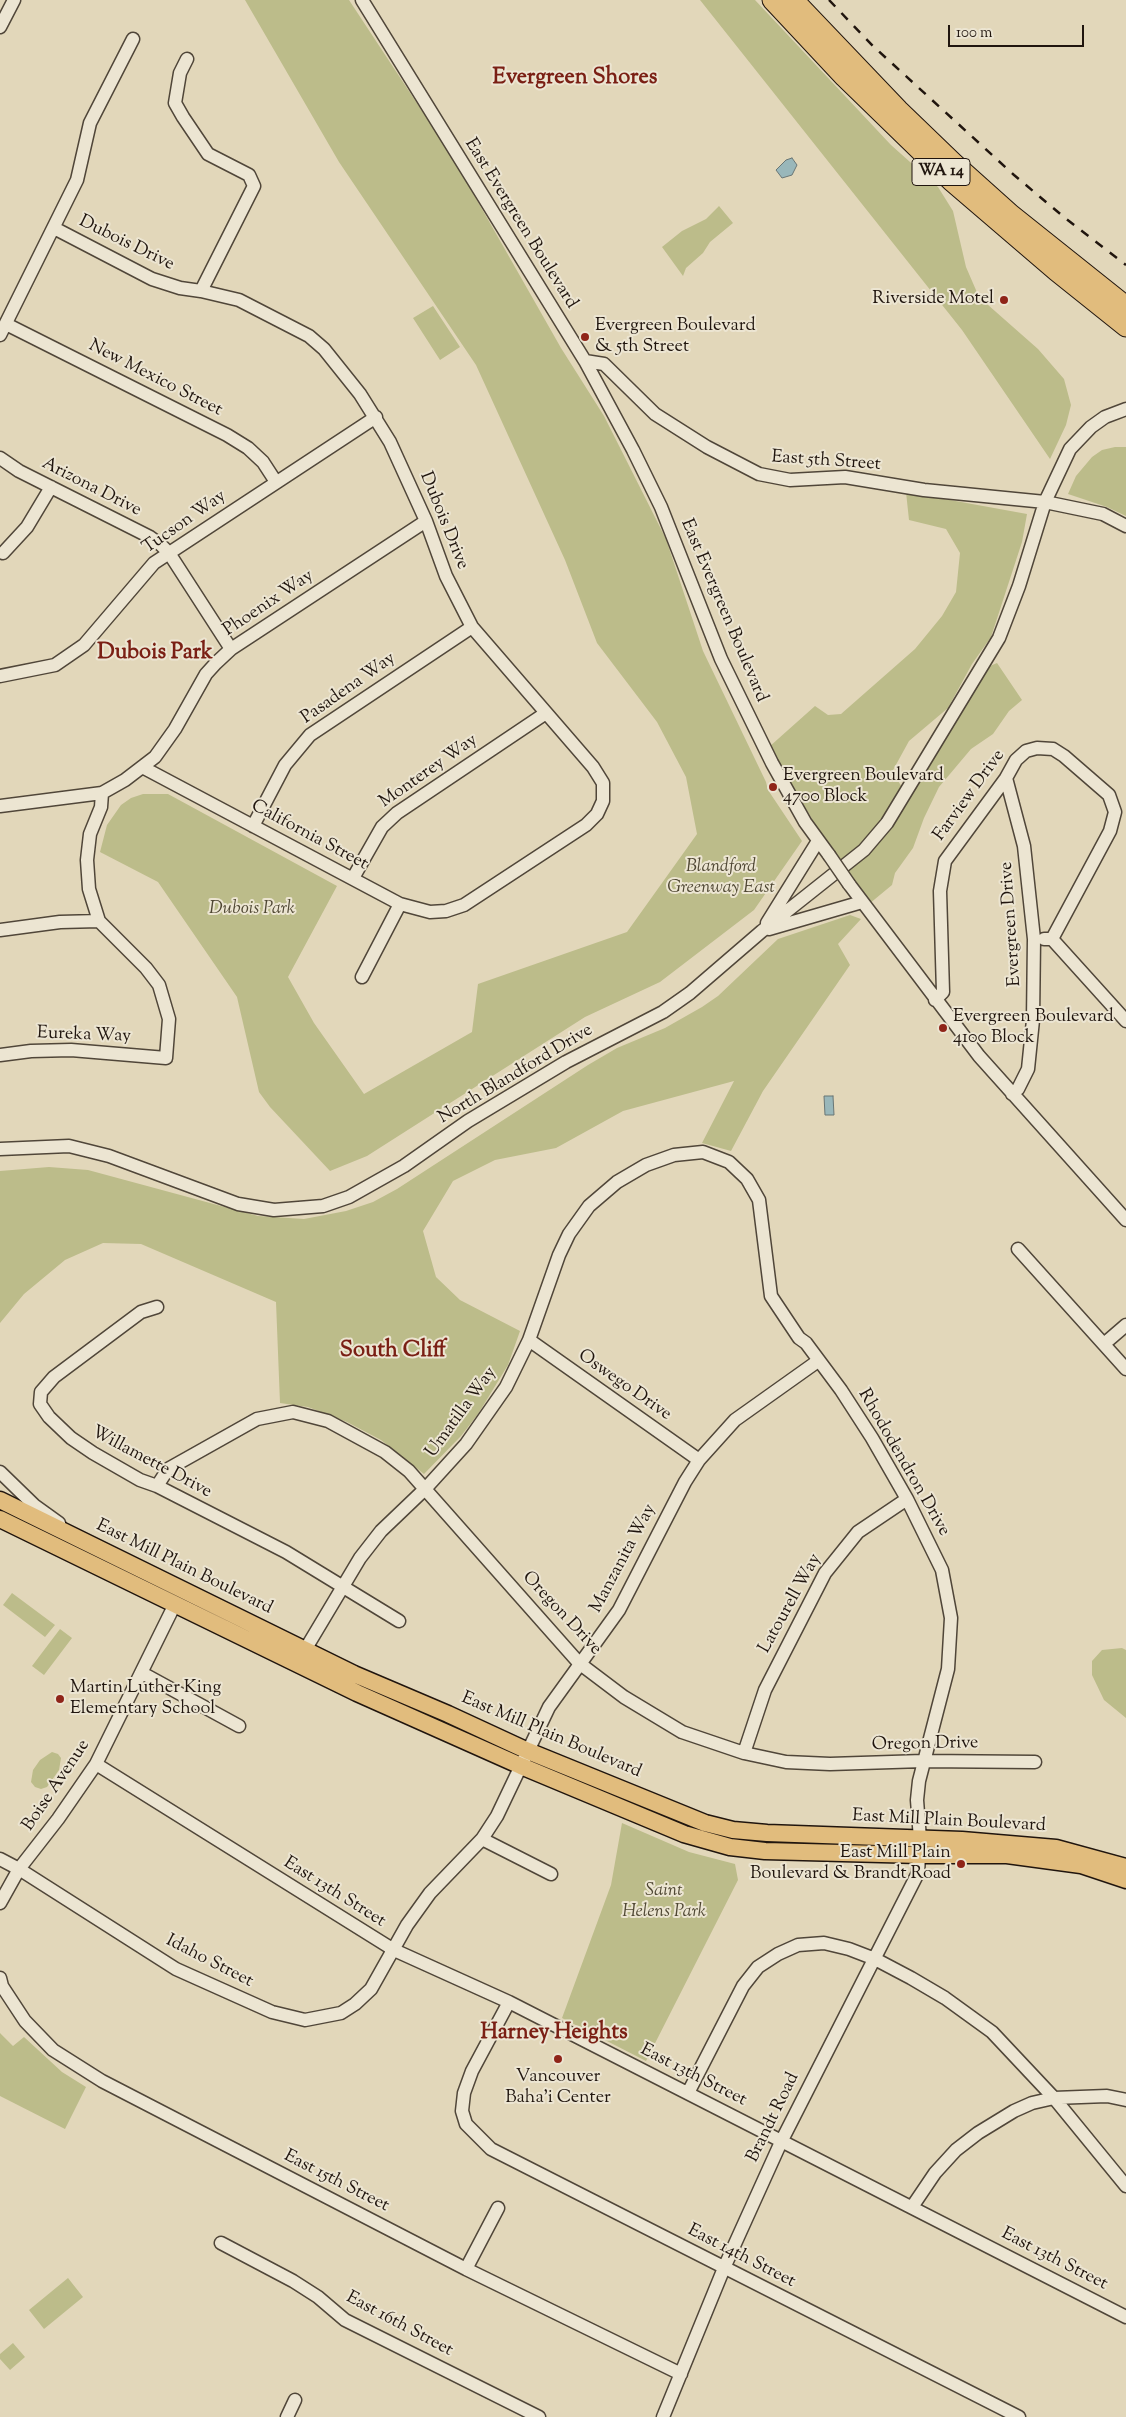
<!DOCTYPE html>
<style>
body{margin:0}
#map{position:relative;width:1126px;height:2417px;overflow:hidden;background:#e2d7ba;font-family:"Sorts Mill Goudy",serif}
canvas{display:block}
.scale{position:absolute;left:948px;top:25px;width:136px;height:22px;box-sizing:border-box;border:2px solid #20150e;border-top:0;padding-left:6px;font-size:15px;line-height:18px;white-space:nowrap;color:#20150e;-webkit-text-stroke:4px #ece5d2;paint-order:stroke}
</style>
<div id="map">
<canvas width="1126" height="2417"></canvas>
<div class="scale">100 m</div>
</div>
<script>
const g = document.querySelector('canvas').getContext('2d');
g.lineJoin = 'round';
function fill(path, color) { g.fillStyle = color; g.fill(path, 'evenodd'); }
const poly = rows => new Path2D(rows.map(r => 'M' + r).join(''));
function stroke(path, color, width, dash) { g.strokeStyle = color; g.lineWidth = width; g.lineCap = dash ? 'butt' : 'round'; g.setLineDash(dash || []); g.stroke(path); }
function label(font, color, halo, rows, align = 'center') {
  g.font = font + ' "Sorts Mill Goudy",serif'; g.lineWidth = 4; g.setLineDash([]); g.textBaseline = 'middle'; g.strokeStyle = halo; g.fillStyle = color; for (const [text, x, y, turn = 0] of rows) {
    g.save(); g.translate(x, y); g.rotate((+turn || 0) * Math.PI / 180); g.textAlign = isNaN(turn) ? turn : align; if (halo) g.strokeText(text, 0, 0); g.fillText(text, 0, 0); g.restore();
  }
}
fill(poly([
 [245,0,349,0,453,158,561,348,604,416,666,539,703,651,766,782,768,790,802,841,754,910,660,982,585,1017,367,1156,330,1171,270,1107,259,1092,237,997,158,882,100,852,107,825,121,805,131,798,143,794,168,794,337,886,288,977,314,1023,364,1094,472,1032,478,984,627,932,697,834,686,777,657,722,597,643,565,560,476,365,339,162],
 [700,0,755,0,891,145,938,187,953,211,966,267,979,297,1038,349,1064,379,1071,405,1066,425,1050,459,962,330],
 [719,206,733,223,710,242,703,253,686,268,683,276,662,247,682,231,706,219],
 [433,306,460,347,440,360,413,318],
 [1115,447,1126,447,1126,516,1107,507,1068,494,1076,476,1092,457,1102,450],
 [906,492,1027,514,1022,542,991,637,972,664,948,708,909,741,892,772,902,787,878,825,840,866,769,747,815,706,828,715,841,714,915,649,942,616,956,592,960,553,946,529,909,520],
 [997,663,1022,700,1009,711,993,734,971,749,939,787,924,818,913,848,895,873,892,885,869,904,847,873,906,803,990,666],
 [850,915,861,919,838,944,850,965,763,1091,731,1151,702,1143,734,1081,623,1111,556,1148,495,1160,453,1181,423,1231,436,1277,460,1300,520,1331,508,1365,478,1414,461,1436,424,1474,381,1440,347,1422,308,1407,280,1403,276,1302,141,1244,103,1243,65,1260,24,1294,0,1323,0,1171,49,1167,88,1170,258,1216,304,1219,346,1211,373,1202,397,1189,588,1065,617,1048,665,1028,702,1007,718,996,778,939],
 [12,1593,55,1625,45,1637,3,1605],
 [60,1629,72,1638,44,1675,32,1666],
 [1122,1648,1126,1650,1126,1718,1104,1700,1092,1675,1092,1661,1102,1650],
 [52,1752,58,1754,61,1758,59,1770,47,1787,41,1789,35,1787,31,1782,33,1770,40,1760],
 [622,1823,689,1852,735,1864,738,1880,646,2061,562,2018,611,1885],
 [0,2033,13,2046,24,2037,62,2072,86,2087,65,2129,0,2096],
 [68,2278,83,2297,44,2329,29,2310],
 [13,2343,25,2357,10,2370,0,2359,0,2354]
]), '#bcbc8a');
const water = poly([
 [792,158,797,165,792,175,782,178,776,170,786,160,792,158],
 [833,1096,834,1115,825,1115,824,1096,833,1096]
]);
fill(water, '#99b7ba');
stroke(water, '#697675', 1);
const minor = poly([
 [362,0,585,361,633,450,661,507,721,659,772,763,805,822,829,855],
 [0,27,14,0],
 [187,59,180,73,175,103,183,117,208,154,249,175,254,186,201,291],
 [54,228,152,279,180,288,201,291,239,300,309,336,324,349,360,394,390,442,426,521,446,576,472,627,593,767,603,783,603,801,597,814,586,825,464,905,446,911,430,912,400,904,144,768],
 [6,324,227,435,248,448,263,462,276,482],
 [0,335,77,180,90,123,133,39],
 [585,361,604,364,655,414,707,447,759,474,790,480,845,477,924,490,1045,502,1103,514,1126,526],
 [0,458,19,471,150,537,161,545,169,553,231,649],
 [3,553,27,527,51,487],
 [0,676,55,665,84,645,154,563,376,417],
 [1006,778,1024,846,1034,939,1033,1020,1028,1069,1018,1089,1012,1094],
 [0,806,102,793,125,780,155,757,175,729,206,674,216,663,231,649,426,521],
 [253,826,285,765,310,735,472,627],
 [353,878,382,827,397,813,546,713],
 [849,884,979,1056,1126,1220],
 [767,923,818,841],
 [769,929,862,902],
 [0,930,60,922,99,921],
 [1044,939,1052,939,1126,1021],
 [362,977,400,904],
 [935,1000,943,992,940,891,945,861,1006,778,1016,760,1026,751,1037,748,1053,749,1064,756,1109,795,1115,812,1110,831,1052,939],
 [0,1055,31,1051,71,1050,166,1058,169,1019,159,985,146,968,99,921,89,889,87,860,90,834,101,807,102,793],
 [0,1149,69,1146,109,1156,238,1204,274,1210,323,1206,349,1197,404,1166,468,1121,566,1062,663,1012,690,993,762,931,864,850,887,823,999,638,1019,586,1045,502,1070,449,1091,427,1105,417,1126,409],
 [1018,1249,1126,1369],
 [157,1307,141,1312,54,1377,41,1392,40,1404,49,1417,71,1438,93,1453,140,1480,157,1486,286,1552,399,1621],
 [529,1340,699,1460],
 [1104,1344,1126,1325],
 [0,1472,34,1505,59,1523],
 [157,1486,168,1469,257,1419,293,1412,328,1421,385,1452,409,1471,579,1663,624,1697,682,1732,744,1753,786,1762,830,1764,923,1761,1035,1762],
 [305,1650,360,1558,381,1531,426,1488,466,1444,506,1387,529,1340,559,1255,569,1234,589,1206,617,1182,646,1165,674,1155,703,1152,729,1162,747,1179,759,1200,771,1296,799,1338,806,1343,841,1390,872,1438,907,1499,942,1570,951,1618,948,1669,919,1781,917,1800,920,1839,918,1873,781,2142,724,2268,663,2417],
 [142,1673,239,1726],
 [744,1753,765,1690,825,1573,858,1532,907,1499],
 [96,1764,394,1950,509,2002,1126,2317],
 [482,1839,551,1874],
 [0,1859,19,1869,176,1969,272,2012,305,2020,341,2013,355,2004,371,1989,407,1925,430,1893,482,1839,497,1816,549,1707,619,1610,685,1482,699,1460,735,1420,818,1361],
 [0,1903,19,1869,58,1819,96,1764,175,1604],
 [0,1978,2,1986,25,2021,53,2050,102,2081,466,2269,681,2374],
 [509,2002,472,2071,464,2093,462,2111,466,2124,491,2149,1019,2417],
 [688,2093,743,1986,758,1967,778,1954,798,1945,824,1943,849,1949,875,1959,911,1978,945,1998,992,2032,1054,2098,1126,2186],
 [912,2207,935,2173,956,2150,978,2133,1014,2111,1032,2103,1054,2098,1107,2096,1126,2100],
 [221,2243,293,2281,318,2297,345,2320,539,2417],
 [466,2269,498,2208],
 [287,2417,295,2400]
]);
const major = poly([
 [0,1500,354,1674,448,1714,528,1751,705,1823,733,1830,767,1833,962,1840,1056,1848,1126,1867],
 [0,1519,357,1693,521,1766,684,1834,730,1847,765,1851,920,1855,1007,1855,1081,1865,1126,1880]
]);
const highway = poly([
 [772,0,844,77,951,181,1056,271,1126,327],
 [794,0,899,110,954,163,1012,215,1126,306]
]);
stroke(minor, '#504639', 15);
stroke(major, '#20150e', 19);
stroke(highway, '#20150e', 21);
stroke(minor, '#ece5d2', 12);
stroke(major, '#e1bc7d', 16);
stroke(highway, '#e1bc7d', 19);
stroke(poly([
 [829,0,873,46,1014,175,1065,218,1126,265]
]), '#20150e', 2.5, [9, 9]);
const minorBridge = poly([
 [829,855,849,884]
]);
stroke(minorBridge, '#504639', 15, []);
stroke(minorBridge, '#ece5d2', 12);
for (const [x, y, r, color] of [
 [1004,300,5,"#8f2418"],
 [585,337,5,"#8f2418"],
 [773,787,5,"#8f2418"],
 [943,1028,5,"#8f2418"],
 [60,1699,5,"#8f2418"],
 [961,1864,5,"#8f2418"],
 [558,2059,5,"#8f2418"]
]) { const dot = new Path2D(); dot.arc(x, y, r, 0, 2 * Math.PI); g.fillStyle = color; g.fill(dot); stroke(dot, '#ece5d2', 2); }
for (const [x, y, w] of [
 [941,172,58]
]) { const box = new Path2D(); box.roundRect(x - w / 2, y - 13.5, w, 27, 4); g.fillStyle = '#ece5d2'; g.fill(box); stroke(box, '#20150e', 1); }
label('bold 16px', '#20150e', null, [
 ["WA 14",941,172]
]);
label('18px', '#20150e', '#ece5d2', [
 ["East Evergreen Boulevard",520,224,58],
 ["Dubois Drive",126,244,26],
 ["New Mexico Street",155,379,27],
 ["East 5th Street",826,462,4],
 ["Arizona Drive",91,488,27],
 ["Dubois Drive",443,521,68],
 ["Tucson Way",185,523,-35],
 ["Phoenix Way",269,604,-34],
 ["East Evergreen Boulevard",723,611,67],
 ["Pasadena Way",349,689,-35],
 ["Monterey Way",429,772,-35],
 ["Farview Drive",970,796,-54],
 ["California Street",309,836,28],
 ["Evergreen Drive",1012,924,-94],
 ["Eureka Way",84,1036,2],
 ["North Blandford Drive",516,1075,-31],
 ["Oswego Drive",624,1386,35],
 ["Umatilla Way",462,1413,-54],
 ["Willamette Drive",151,1463,28],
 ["Rhododendron Drive",903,1463,60],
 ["Manzanita Way",624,1559,-62],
 ["East Mill Plain Boulevard",184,1568,26],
 ["Latourell Way",791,1604,-61],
 ["Oregon Drive",561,1614,47],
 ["East Mill Plain Boulevard",551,1736,23],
 ["Oregon Drive",925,1745,-1],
 ["Boise Avenue",57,1786,-56],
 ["East Mill Plain Boulevard",949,1822,3],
 ["East 13th Street",334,1893,32],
 ["Idaho Street",209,1962,27],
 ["East 13th Street",693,2076,27],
 ["Brandt Road",774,2118,-64],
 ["East 15th Street",336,2182,27],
 ["East 14th Street",741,2257,27],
 ["East 13th Street",1054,2260,27],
 ["East 16th Street",399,2325,28]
]);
label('18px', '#20150e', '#ece5d2', [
 ["Riverside Motel",994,300,"right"],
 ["Evergreen Boulevard",595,327],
 ["& 5th Street",595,348],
 ["Evergreen Boulevard",783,777],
 ["4700 Block",783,798],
 ["Evergreen Boulevard",953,1018],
 ["4100 Block",953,1039],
 ["Martin Luther King",70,1689],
 ["Elementary School",70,1710],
 ["East Mill Plain",951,1854,"right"],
 ["Boulevard & Brandt Road",951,1875,"right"],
 ["Vancouver",558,2078,"center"],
 ["Baha'i Center",558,2099,"center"]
], 'left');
label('italic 18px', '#4f4733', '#ece5d2', [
 ["Blandford",721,868],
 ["Greenway East",721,889],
 ["Dubois Park",252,910],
 ["Saint",664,1892],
 ["Helens Park",664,1913]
]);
label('bold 22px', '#7a1f14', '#ece5d2', [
 ["Evergreen Shores",575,79],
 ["Dubois Park",155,654],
 ["South Cliff",393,1352],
 ["Harney Heights",554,2034]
]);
</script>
